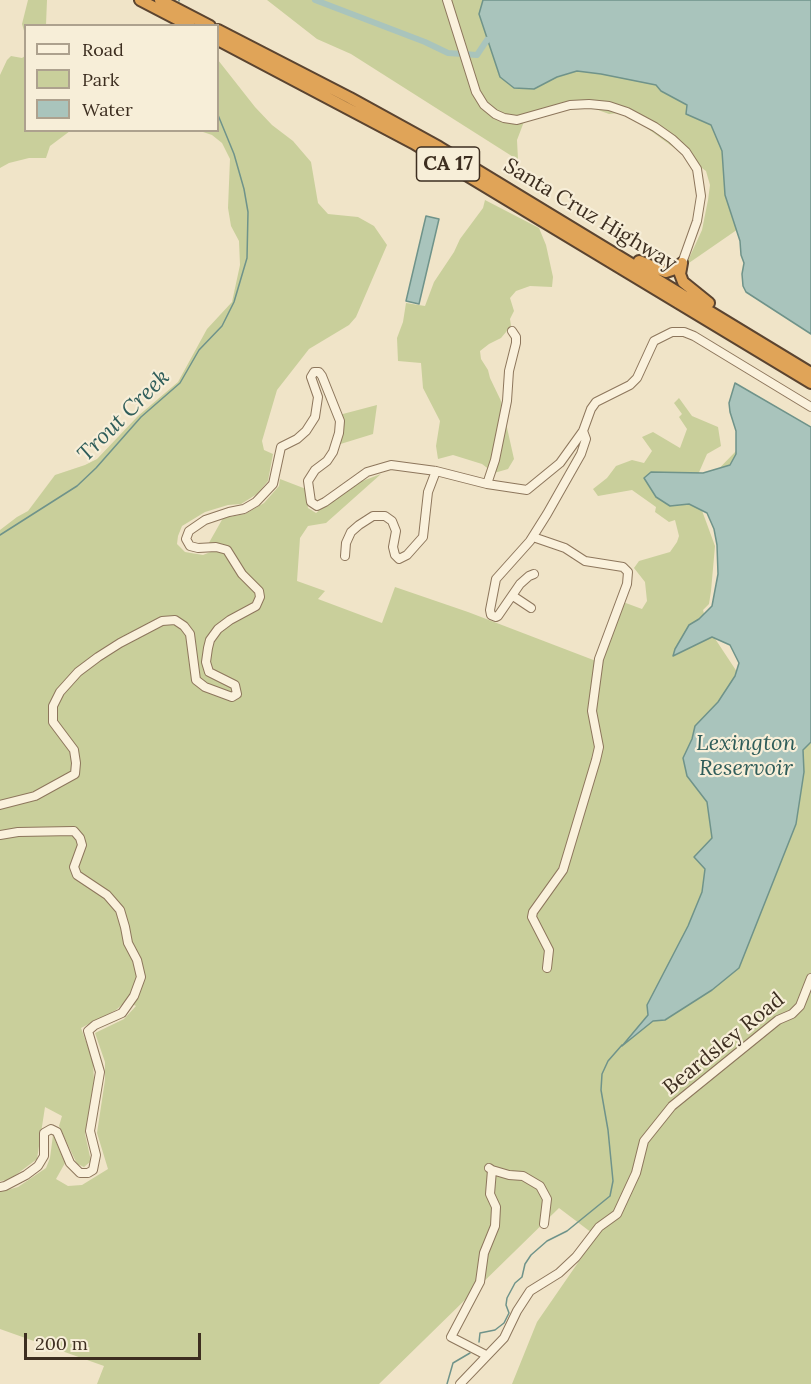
<!DOCTYPE html>
<style>
body{margin:0}
#map{position:relative;width:811px;height:1384px;overflow:hidden;background:#f0e4c8;font-family:Lora,serif}
canvas{display:block}
.legend{position:absolute;left:24px;top:24px;width:195px;height:108px;box-sizing:border-box;background:#f7eed8;border:2px solid #ada18e;margin:0;padding:8px 10px;list-style:none;font-size:18px;color:#3d2e20}
.legend li{display:flex;align-items:center;gap:12px;height:30px}
.legend b{width:30px;border:2px solid #ada18e}
.scale{position:absolute;left:24px;top:1333px;width:177px;height:27px;box-sizing:border-box;border:3px solid #3d2e20;border-top:0;padding-left:8px;font-size:18px;line-height:21px;white-space:nowrap;color:#3d2e20;-webkit-text-stroke:4px #f7eed8;paint-order:stroke}
</style>
<div id="map">
<canvas width="811" height="1384"></canvas>
<ul class="legend">
<li><b style="height:8px;background:#faf1dc"></b>Road</li>
<li><b style="height:16px;background:#c9cf9b"></b>Park</li>
<li><b style="height:16px;background:#a9c4bc"></b>Water</li>
</ul>
<div class="scale">200 m</div>
</div>
<script>
const g = document.querySelector('canvas').getContext('2d');
g.lineJoin = 'round';
function fill(path, color) { g.fillStyle = color; g.fill(path, 'evenodd'); }
const poly = rows => new Path2D(rows.map(r => 'M' + r).join(''));
function stroke(path, color, width, dash) { g.strokeStyle = color; g.lineWidth = width; g.lineCap = dash ? 'butt' : 'round'; g.setLineDash(dash || []); g.stroke(path); }
function label(font, color, halo, rows, align = 'center') {
  g.font = font + ' Lora,serif'; g.lineWidth = 4.5; g.setLineDash([]); g.textBaseline = 'middle'; g.strokeStyle = halo; g.fillStyle = color; for (const [text, x, y, turn = 0] of rows) {
    g.save(); g.translate(x, y); g.rotate((+turn || 0) * Math.PI / 180); g.textAlign = isNaN(turn) ? turn : align; if (halo) g.strokeText(text, 0, 0); g.fillText(text, 0, 0); g.restore();
  }
}
fill(poly([
 [28,0,47,0,46,25,26,26,25,34,22,24],
 [267,0,811,0,811,94,770,207,686,265,702,230,708,200,710,185,706,171,640,123,619,113,609,114,590,107,578,109,576,106,525,119,517,140,518,160,351,54,317,39],
 [11,56,22,58,25,56,26,130,70,131,50,146,46,158,29,158,9,163,0,168,0,75,7,60],
 [218,60,255,107,272,125,293,141,311,162,318,203,328,214,358,217,374,226,387,245,356,317,349,325,309,349,277,390,262,441,264,450,273,454,268,481,257,494,241,504,228,505,205,512,182,526,178,536,177,544,185,552,203,555,213,551,206,548,223,518,245,514,264,503,279,486,280,479,306,489,308,508,316,513,349,486,381,474,326,523,308,526,300,538,297,581,325,591,318,599,382,623,395,587,468,612,596,661,623,602,642,609,647,601,645,582,634,568,639,561,670,552,677,542,679,536,675,520,669,522,655,512,656,507,632,490,598,496,593,489,607,478,616,466,632,460,644,463,652,451,642,437,653,432,680,448,687,429,679,417,682,414,674,403,679,398,692,416,718,427,721,446,707,454,693,486,715,546,711,591,709,604,703,610,708,628,743,681,750,718,720,516,702,486,737,450,811,488,811,1384,512,1384,537,1322,595,1238,592,1233,559,1208,379,1384,97,1384,104,1366,0,1329,0,1192,18,1187,46,1168,50,1158,53,1135,65,1163,56,1179,68,1186,82,1185,108,1169,97,1133,105,1080,105,1062,95,1033,124,1019,136,1006,126,1001,116,1010,81,1028,93,1061,94,1080,85,1134,91,1161,84,1167,77,1164,59,1126,62,1116,45,1107,37,1159,9,1180,0,1181,0,530,17,517,28,511,55,475,85,465,97,459,138,416,178,382,207,329,232,302,240,265,239,241,231,226,228,208,230,159,222,143,212,135,200,131,218,130],
 [485,200,539,228,546,245,553,277,552,287,530,286,516,291,510,298,514,311,510,319,511,326,501,338,489,344,480,351,481,359,488,370,490,378,501,401,514,459,508,469,494,473,482,464,453,455,438,459,436,446,440,421,423,388,421,363,398,361,397,338,403,322,406,303,425,306,434,282,454,252,460,239,483,208],
 [377,405,373,434,334,446,339,415]
]), '#c9cf9b');
const water = poly([
 [483,0,811,0,811,334,746,292,743,286,742,274,744,263,741,255,740,241,725,195,722,151,711,125,686,114,687,105,661,91,656,85,601,74,577,71,557,77,534,89,514,88,500,77,479,14,483,0],
 [426,216,439,219,419,304,406,301,426,216],
 [735,383,811,427,811,742,803,750,804,772,796,824,739,968,712,990,665,1020,653,1021,622,1046,648,1015,647,1005,688,926,702,892,705,869,694,857,712,838,707,802,687,776,683,758,692,739,695,726,718,702,735,676,739,663,730,645,712,637,673,656,675,649,689,625,699,619,712,606,718,574,717,545,714,529,707,513,689,504,670,506,656,497,644,478,651,472,703,473,730,465,736,454,736,431,730,412,729,403,735,383]
]);
fill(water, '#a9c4bc');
stroke(water, '#6f938a', 1.5);
stroke(poly([
 [179,0,179,1],
 [0,535,77,486,96,468,141,417,180,383,199,350,222,326,234,302,247,258,248,212,244,189,234,154,218,115],
 [479,1342,480,1333,495,1330,504,1323,509,1313,506,1305,507,1298,515,1283,522,1277,525,1264,531,1255,547,1241,567,1231,610,1196,613,1181,608,1130,601,1090,602,1074,608,1061,622,1045],
 [447,1384,453,1363,470,1353]
]), '#6f938a', 1.5);
stroke(poly([
 [315,0,425,42,448,53,477,55,487,40]
]), '#a9c4bc', 6);
const minor = poly([
 [447,0,476,92,484,105,495,114,504,118,517,120,570,105,589,104,609,106,627,112,655,127,672,139,686,152,697,169,701,196,697,221,682,263],
 [487,484,495,460,507,401,509,371,516,343,516,337,512,331],
 [533,537,565,548,585,561,623,567,628,572,627,584,599,659,592,711,599,747,596,760,563,870,533,912,532,917,549,950,547,968],
 [345,556,346,543,351,532,359,525,373,516,385,516,392,521,396,531,393,547,395,555,399,559,407,555,423,537,428,492,436,471],
 [534,574,529,576,520,584,498,616,496,617,491,615,490,610,496,579,530,541,547,514,581,454,586,439,583,431],
 [513,596,531,608],
 [0,805,35,796,75,774,76,763,74,750,53,722,53,706,60,692,78,672,98,657,120,643,162,621,175,620,184,626,190,634,196,680,205,687,232,697,237,694,235,685,209,672,206,662,208,648,210,640,218,629,230,620,256,606,260,597,259,591,242,574,227,550,216,547,198,548,190,546,186,539,189,531,205,520,229,512,244,509,256,502,273,484,281,447,297,439,306,431,315,417,318,397,311,377,314,372,319,372,322,376,340,421,339,433,333,452,327,461,315,470,308,481,311,502,317,506,325,502,367,472,391,465,436,471,487,484,527,490,560,463,583,431,591,409,596,402,630,385,637,378,654,341,672,332,684,332,694,336,811,407],
 [0,835,18,832,74,831,80,838,82,845,74,867,77,875,107,895,120,910,125,927,128,943,137,960,141,977,134,996,122,1013,95,1025,88,1031,100,1072,90,1131,96,1155,93,1170,88,1173,80,1173,70,1163,57,1132,51,1129,44,1133,44,1156,38,1166,26,1175,5,1186,0,1187],
 [492,1170,509,1175,523,1176,540,1186,547,1199,544,1224],
 [486,1355,451,1337,480,1282,484,1253,495,1226,496,1207,490,1194,492,1170,489,1168],
 [460,1384,504,1338,517,1311,530,1291,559,1273,576,1257,599,1227,617,1214,636,1173,644,1141,672,1106,778,1020,792,1014,800,1006,811,978]
]);
const highway = poly([
 [140,0,190,26],
 [160,0,210,26],
 [218,30,350,98,439,147,811,373],
 [218,40,413,143,811,383],
 [639,261,666,272,675,269,682,263],
 [682,263,680,274,683,282,709,303]
]);
stroke(minor, '#8d765c', 10);
stroke(highway, '#5b4430', 14);
stroke(minor, '#faf1dc', 8);
stroke(highway, '#e0a458', 10);
for (const [x, y, w] of [
 [448,164,63]
]) { const box = new Path2D(); box.roundRect(x - w / 2, y - 17, w, 34, 4.5); g.fillStyle = '#f7eed8'; g.fill(box); stroke(box, '#3d2e20', 1.5); }
label('bold 20px', '#3d2e20', null, [
 ["CA 17",448,164]
]);
label('21px', '#3d2e20', '#f7eed8', [
 ["Santa Cruz Highway",590,215,31],
 ["Beardsley Road",724,1044,-39]
]);
label('italic 22px', '#2f5d5a', '#f7eed8', [
 ["Trout Creek",124,416,-45],
 ["Lexington",746,744],
 ["Reservoir",746,769]
]);
</script>
